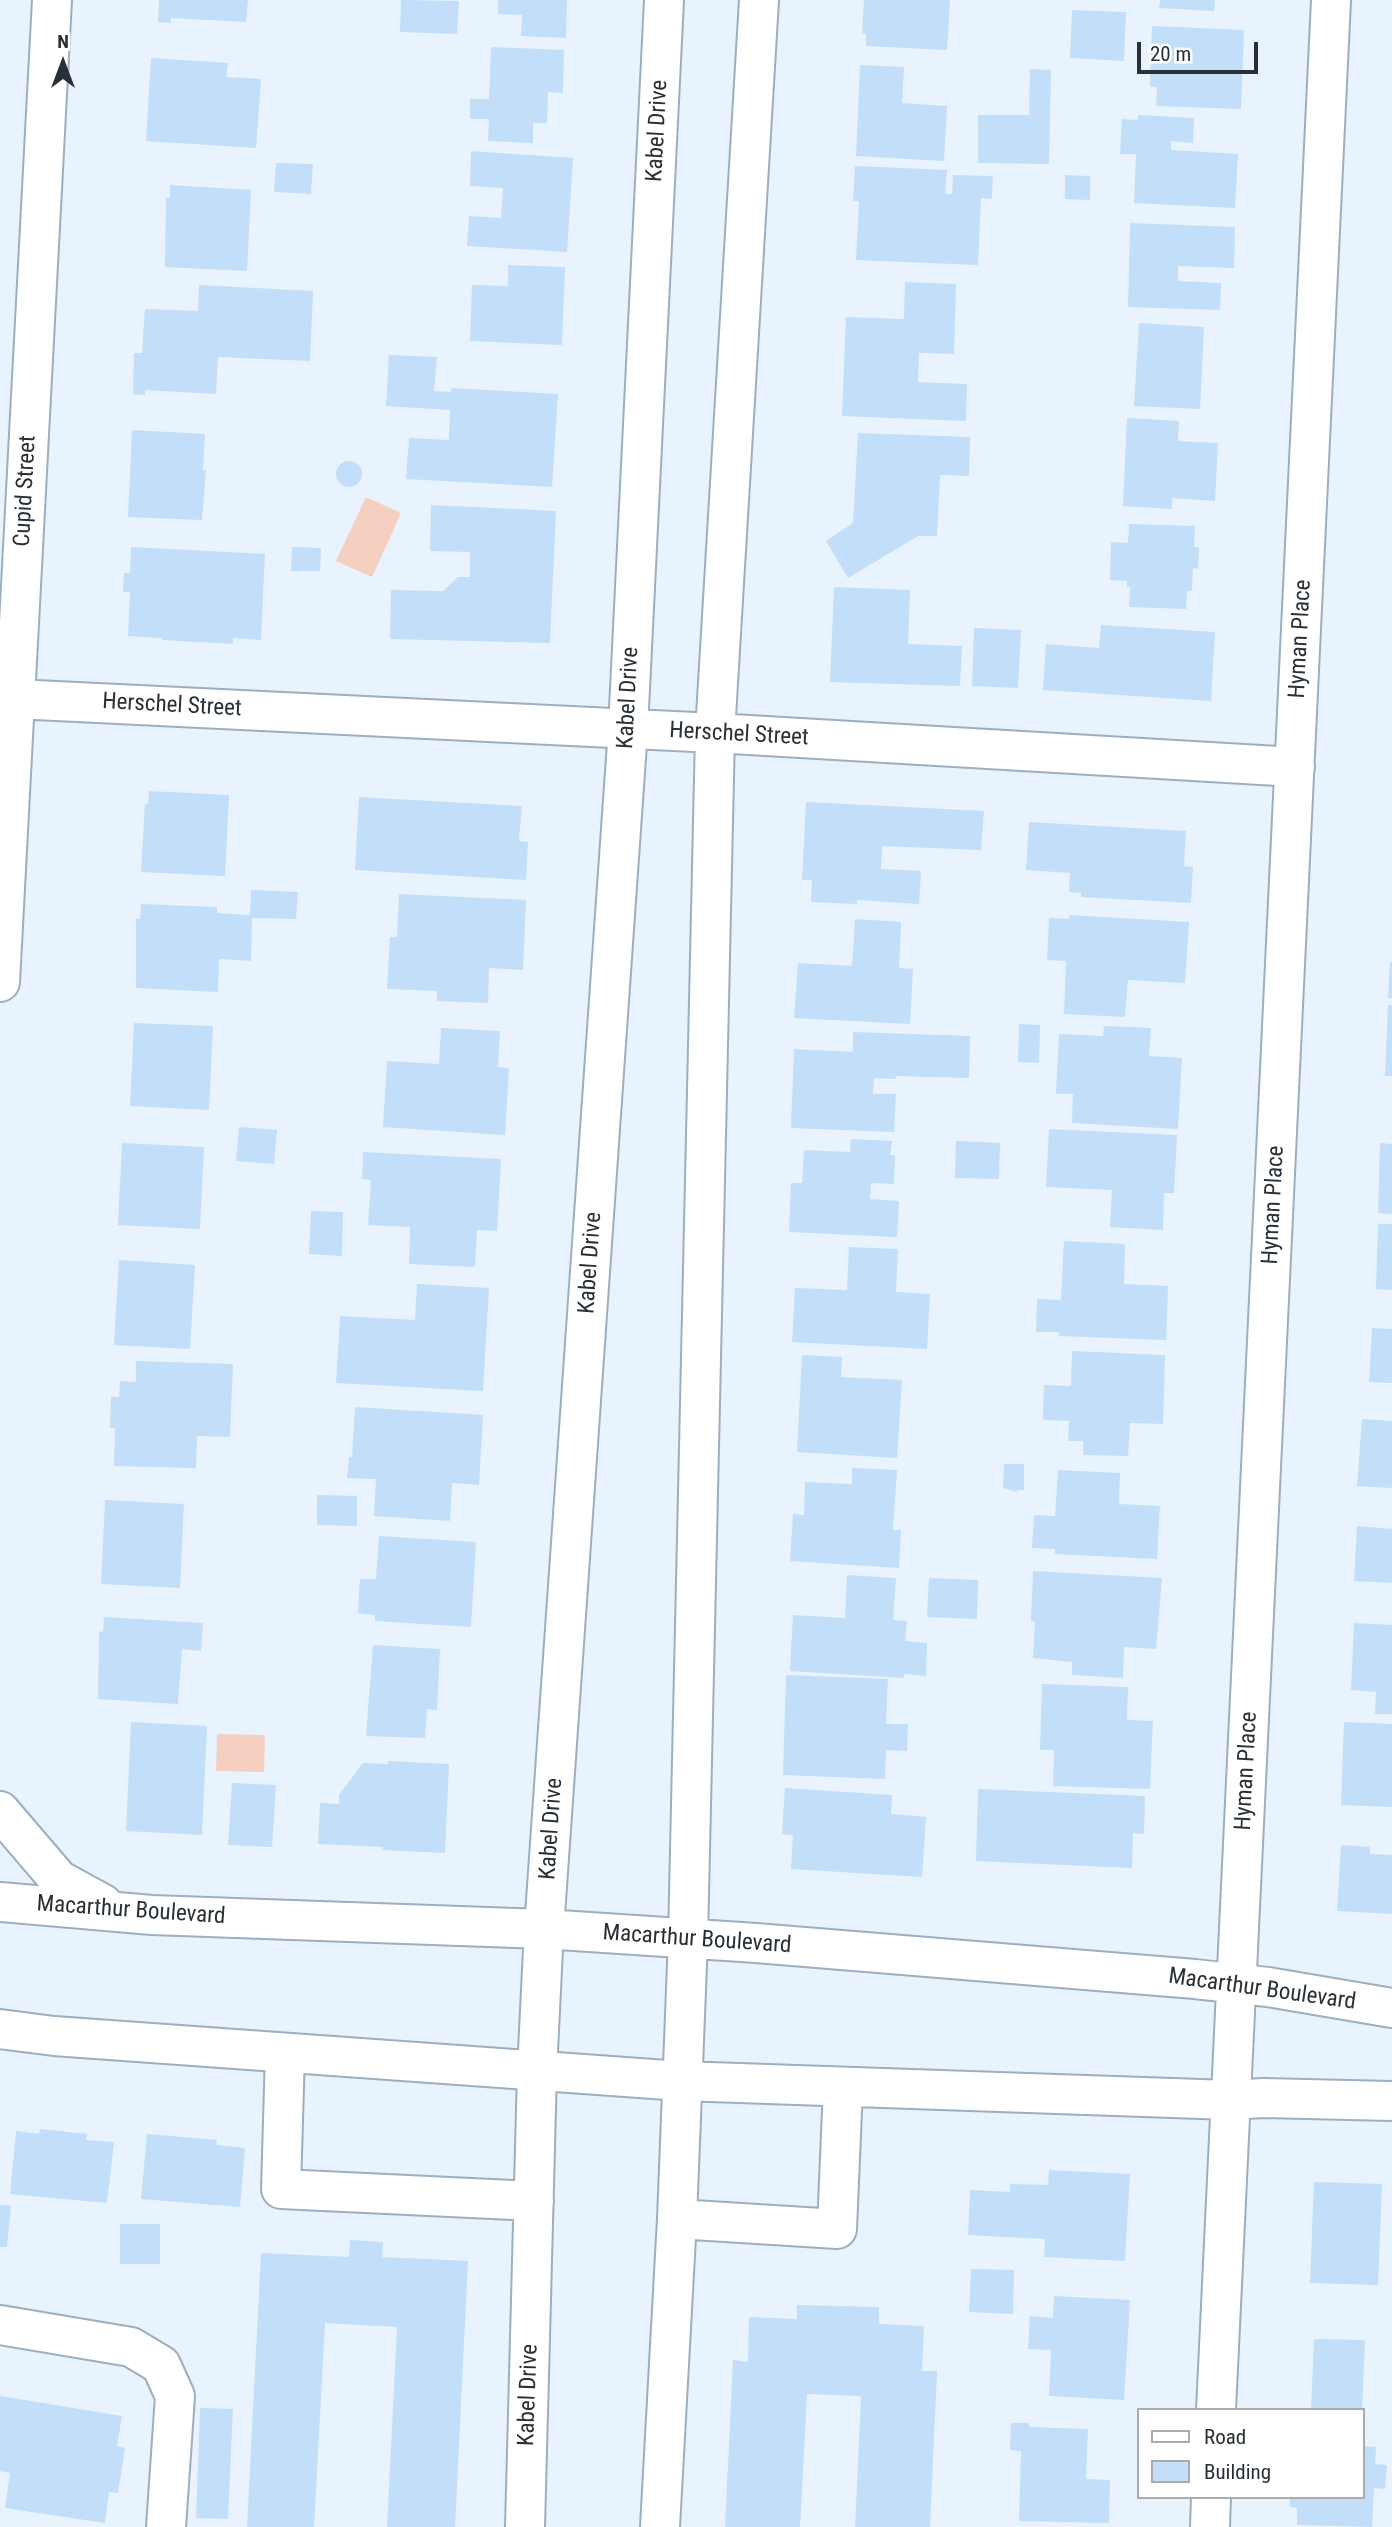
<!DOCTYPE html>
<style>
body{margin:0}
#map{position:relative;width:1392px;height:2527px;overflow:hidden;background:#e8f3fe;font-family:"Roboto Condensed",sans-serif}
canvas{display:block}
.legend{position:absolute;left:1137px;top:2408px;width:228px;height:91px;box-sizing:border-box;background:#fff;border:2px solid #a9acae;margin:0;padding:9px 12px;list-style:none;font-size:21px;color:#282f35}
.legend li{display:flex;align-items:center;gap:14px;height:35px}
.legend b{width:35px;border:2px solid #a9acae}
.north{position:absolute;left:28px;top:28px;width:70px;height:70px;-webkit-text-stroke:5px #fff;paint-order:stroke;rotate:0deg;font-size:19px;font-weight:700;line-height:28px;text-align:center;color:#282f35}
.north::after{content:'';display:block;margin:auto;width:24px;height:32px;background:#282f35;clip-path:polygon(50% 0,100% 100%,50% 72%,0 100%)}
.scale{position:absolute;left:1137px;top:42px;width:121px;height:32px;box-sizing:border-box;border:4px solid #282f35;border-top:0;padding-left:9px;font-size:21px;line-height:24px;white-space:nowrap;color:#282f35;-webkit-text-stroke:5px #fff;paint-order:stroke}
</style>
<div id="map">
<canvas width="1392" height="2527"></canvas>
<ul class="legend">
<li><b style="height:9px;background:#fff"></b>Road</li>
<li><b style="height:19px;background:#c3def9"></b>Building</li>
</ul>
<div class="north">N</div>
<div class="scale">20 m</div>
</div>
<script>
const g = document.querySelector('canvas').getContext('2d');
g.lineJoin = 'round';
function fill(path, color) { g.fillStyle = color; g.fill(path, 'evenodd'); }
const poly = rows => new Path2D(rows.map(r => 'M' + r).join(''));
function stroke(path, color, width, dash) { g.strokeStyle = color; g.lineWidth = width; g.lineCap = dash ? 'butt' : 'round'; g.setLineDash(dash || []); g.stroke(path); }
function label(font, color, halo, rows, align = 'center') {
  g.font = font + ' "Roboto Condensed",sans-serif'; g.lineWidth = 7; g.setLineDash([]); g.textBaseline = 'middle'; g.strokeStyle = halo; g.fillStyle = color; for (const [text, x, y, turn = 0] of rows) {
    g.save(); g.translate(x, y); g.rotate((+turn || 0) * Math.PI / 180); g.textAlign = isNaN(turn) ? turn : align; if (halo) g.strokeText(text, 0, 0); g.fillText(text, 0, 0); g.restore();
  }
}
fill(poly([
 [366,497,401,513,372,577,336,561],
 [217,1734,265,1735,264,1772,216,1771]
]), '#f5cfc0');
fill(poly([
 [159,0,248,0,246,22,171,18,171,23,158,22],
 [401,0,459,1,457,34,400,32],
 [498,0,567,0,566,38,521,36,522,15,498,14],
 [864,0,950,0,947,50,866,46,866,34,862,33],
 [1160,0,1215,0,1214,11,1159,8],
 [1072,10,1126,12,1124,61,1070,58],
 [1152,26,1244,30,1241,109,1156,106,1157,87,1150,87],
 [491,47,564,50,563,93,548,92,547,123,533,123,533,143,488,141,489,119,470,119,470,99,489,99],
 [151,58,228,63,226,77,261,79,256,148,146,141],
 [860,65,904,67,902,103,947,106,944,161,856,156],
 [1030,69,1051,70,1049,164,978,163,978,115,1029,115],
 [1138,115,1194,118,1193,143,1171,141,1171,150,1238,154,1235,208,1134,203,1136,154,1120,154,1122,119,1138,120],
 [471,151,573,158,567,252,467,246,469,216,501,218,503,188,470,186],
 [276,163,313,164,311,194,274,192],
 [855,166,947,170,945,194,952,194,953,175,993,176,992,199,981,198,978,265,856,260,859,201,853,201],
 [1065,175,1090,176,1090,200,1065,199],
 [170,185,251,190,247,271,165,267,166,198,170,198],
 [1130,223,1235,227,1234,268,1178,266,1178,281,1221,283,1220,310,1128,307],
 [508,265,565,267,562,345,470,341,472,285,508,286],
 [905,282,956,284,954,354,919,353,918,382,967,384,966,421,842,416,846,317,904,319],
 [199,285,313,291,310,361,218,357,216,394,145,390,145,395,133,394,134,353,142,353,145,309,198,311],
 [1139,323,1204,327,1200,409,1134,406],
 [389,355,437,357,434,391,451,392,451,388,558,394,552,487,406,479,409,438,449,440,450,410,386,406],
 [1127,418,1179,421,1178,441,1218,443,1215,501,1172,498,1172,509,1123,506],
 [132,430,205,434,203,470,206,470,202,520,128,517],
 [858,433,970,437,969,476,940,475,937,536,918,536,848,578,826,541,853,523],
 '336 474a13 13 0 1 1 26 0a13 13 0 1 1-26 0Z',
 [431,505,556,511,550,643,390,639,391,590,443,591,458,577,470,577,470,552,430,551],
 [1129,524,1195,526,1194,547,1199,547,1198,569,1193,568,1192,591,1187,591,1186,609,1129,607,1130,587,1127,587,1127,581,1110,580,1111,542,1128,543],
 [131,547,265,554,261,640,233,638,233,644,162,640,162,638,128,636,130,592,123,592,124,573,130,573],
 [292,547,321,548,320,571,291,571],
 [834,587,910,590,908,644,962,646,960,686,830,682],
 [1101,625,1215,632,1211,701,1043,690,1046,644,1099,648],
 [974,628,1021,630,1018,688,972,686],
 [149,791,229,795,225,876,141,872,145,804,148,804],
 [359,797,522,806,519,841,528,842,526,880,355,870],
 [806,802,984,811,981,850,882,846,881,869,921,871,919,904,857,900,857,904,811,902,812,880,802,880],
 [1029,822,1186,831,1184,866,1193,867,1191,903,1081,897,1081,893,1069,892,1070,873,1026,870],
 [251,890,298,892,296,919,252,918,251,961,219,959,218,992,136,988,136,919,140,919,141,904,217,907,217,913,250,915],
 [399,894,526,900,523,970,489,968,488,1003,437,1001,437,991,387,989,390,937,397,937],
 [1069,915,1189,922,1185,983,1128,980,1125,1017,1064,1014,1066,961,1047,960,1049,918,1069,919],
 [855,919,901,922,899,968,913,969,910,1024,794,1018,798,963,852,966],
 [1390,962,1392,962,1392,998,1388,998],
 [1388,1005,1392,1005,1392,1076,1385,1076],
 [134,1023,213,1026,209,1110,130,1106],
 [1019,1024,1040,1025,1039,1063,1018,1062],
 [1104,1026,1151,1028,1149,1056,1182,1058,1178,1129,1072,1123,1073,1094,1056,1094,1059,1034,1103,1036],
 [441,1028,500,1031,498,1067,509,1068,505,1135,383,1127,387,1061,439,1064],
 [853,1032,970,1036,969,1078,896,1076,896,1079,874,1078,873,1094,896,1094,894,1132,791,1128,794,1049,853,1052],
 [239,1127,277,1130,274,1164,236,1161],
 [1049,1129,1177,1135,1174,1193,1164,1193,1163,1230,1110,1227,1112,1190,1046,1187],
 [851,1139,892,1141,890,1155,895,1155,894,1184,871,1183,870,1199,899,1201,897,1237,789,1232,791,1183,802,1183,804,1150,850,1152],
 [956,1141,1000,1143,999,1179,955,1178],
 [122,1143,204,1147,200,1229,118,1225],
 [1380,1143,1392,1144,1392,1214,1378,1213],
 [363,1152,501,1159,497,1231,477,1230,475,1267,409,1264,410,1227,368,1225,371,1180,362,1179],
 [311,1211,343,1212,342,1256,309,1254],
 [1378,1224,1392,1224,1392,1290,1376,1289],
 [1064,1241,1125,1244,1124,1284,1168,1286,1166,1340,1059,1336,1059,1332,1036,1332,1037,1299,1061,1300],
 [849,1247,898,1249,896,1292,930,1294,927,1349,792,1342,795,1288,847,1290],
 [119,1260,195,1265,190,1349,114,1345],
 [417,1284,489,1288,483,1391,336,1383,340,1316,415,1320],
 [1372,1328,1392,1329,1392,1383,1369,1382],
 [1072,1351,1165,1355,1163,1424,1130,1423,1128,1456,1083,1455,1083,1441,1068,1441,1069,1421,1043,1420,1044,1385,1071,1386],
 [802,1355,842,1357,841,1377,902,1380,897,1458,797,1452],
 [136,1361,233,1364,230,1437,197,1436,196,1468,114,1466,115,1428,110,1428,111,1397,119,1397,120,1381,136,1382],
 [355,1407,483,1415,479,1485,452,1483,450,1521,374,1516,376,1479,347,1478,349,1457,352,1457],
 [1362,1419,1392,1421,1392,1488,1357,1486],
 [1004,1464,1024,1464,1024,1490,1017,1490,1017,1492,1003,1488],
 [852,1468,897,1470,893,1530,901,1530,899,1568,790,1561,793,1514,804,1515,805,1482,852,1484],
 [1058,1470,1120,1473,1119,1504,1160,1506,1157,1559,1055,1554,1055,1549,1032,1548,1034,1515,1055,1516],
 [317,1495,357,1496,357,1526,317,1525],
 [105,1500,184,1504,180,1588,101,1584],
 [1357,1526,1392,1529,1392,1583,1354,1581],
 [379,1536,476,1542,471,1627,375,1621,375,1615,358,1613,360,1579,376,1579],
 [1033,1571,1162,1578,1156,1649,1124,1647,1123,1678,1072,1675,1072,1662,1033,1658,1035,1621,1031,1621],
 [847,1575,896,1578,893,1620,907,1621,905,1641,927,1643,926,1676,904,1674,904,1678,790,1671,793,1615,845,1618],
 [929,1578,978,1580,977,1619,927,1617],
 [104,1617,203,1623,201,1651,182,1649,178,1704,98,1699,99,1631,103,1632],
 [1354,1623,1392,1625,1392,1714,1375,1714,1376,1692,1351,1690],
 [373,1645,440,1649,437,1710,427,1709,425,1738,366,1736],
 [786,1675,888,1679,886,1724,908,1724,907,1751,886,1750,885,1779,783,1775],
 [1042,1684,1128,1687,1127,1720,1153,1721,1150,1789,1053,1786,1054,1750,1040,1750],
 [131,1722,207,1726,202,1835,126,1831],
 [1344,1722,1392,1724,1392,1807,1341,1805],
 [388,1761,449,1764,445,1853,383,1850,383,1847,318,1844,320,1803,339,1804,339,1795,363,1763,388,1764],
 [232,1783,276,1785,272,1847,228,1845],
 [785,1788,892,1795,891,1814,926,1817,922,1877,791,1869,793,1835,782,1834],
 [978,1789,1145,1796,1144,1834,1133,1833,1132,1868,976,1861],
 [1341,1845,1370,1847,1370,1854,1392,1855,1392,1914,1337,1911],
 [40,2129,87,2134,86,2140,114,2142,107,2203,10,2194,16,2131,39,2134],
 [147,2134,217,2140,216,2145,245,2148,240,2207,141,2199],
 [1049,2170,1130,2174,1125,2261,1044,2257,1045,2239,968,2235,970,2190,1010,2192,1010,2184,1048,2185],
 [1314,2182,1382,2184,1378,2285,1310,2283],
 [0,2205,11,2206,7,2247,0,2247],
 [120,2224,160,2224,160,2264,120,2264],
 [350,2240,383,2242,382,2257,468,2261,455,2527,387,2527,397,2327,325,2323,314,2527,247,2527,261,2253,349,2257],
 [971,2269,1014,2270,1013,2314,969,2312],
 [1054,2296,1130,2300,1124,2400,1049,2396,1051,2350,1028,2349,1030,2316,1053,2318],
 [797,2305,879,2307,879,2324,924,2326,922,2371,937,2371,930,2527,855,2527,861,2396,807,2394,800,2527,725,2527,733,2360,748,2362,749,2317,797,2319],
 [1314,2339,1365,2340,1362,2410,1311,2410],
 [0,2396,122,2416,117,2446,125,2448,118,2493,109,2492,105,2523,5,2508,10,2473,0,2471],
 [200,2408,233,2409,228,2519,196,2518],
 [1011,2423,1029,2423,1029,2427,1088,2429,1086,2479,1110,2480,1109,2523,1019,2521,1021,2451,1010,2450],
 [1362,2446,1376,2447,1375,2464,1387,2465,1385,2489,1374,2488,1372,2527,1297,2525,1297,2508,1290,2507,1290,2497,1362,2497]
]), '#c3def9');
const minor = poly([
 [15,699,715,733,1295,767],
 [0,982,52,0],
 [0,1811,59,1880,103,1904],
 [0,1902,152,1915,544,1929,756,1943,1195,1979,1268,1987,1392,2008],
 [0,2029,54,2036,681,2081,1230,2100,1263,2098,1392,2101],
 [285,2053,281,2189,534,2201],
 [677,2219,837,2229,843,2087],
 [0,2325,131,2347,161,2365,175,2396,166,2527],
 [1216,2410,1331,0],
 [525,2527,537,2071,544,1929,628,729,664,0],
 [660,2527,677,2219,688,1939,715,733,759,0],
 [1210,2527,1211,2497]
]);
stroke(minor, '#9daebe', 42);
stroke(minor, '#fff', 38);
label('23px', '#282f35', '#fff', [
 ["Kabel Drive",658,131,-87],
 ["Cupid Street",26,491,-87],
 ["Hyman Place",1301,639,-87],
 ["Kabel Drive",629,698,-87],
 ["Herschel Street",172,706,3],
 ["Herschel Street",739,735,3],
 ["Hyman Place",1274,1205,-87],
 ["Kabel Drive",591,1263,-86],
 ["Hyman Place",1247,1771,-87],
 ["Kabel Drive",552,1829,-86],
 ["Macarthur Boulevard",131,1911,4],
 ["Macarthur Boulevard",697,1940,4],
 ["Macarthur Boulevard",1262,1990,8],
 ["Kabel Drive",529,2395,-88]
]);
</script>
